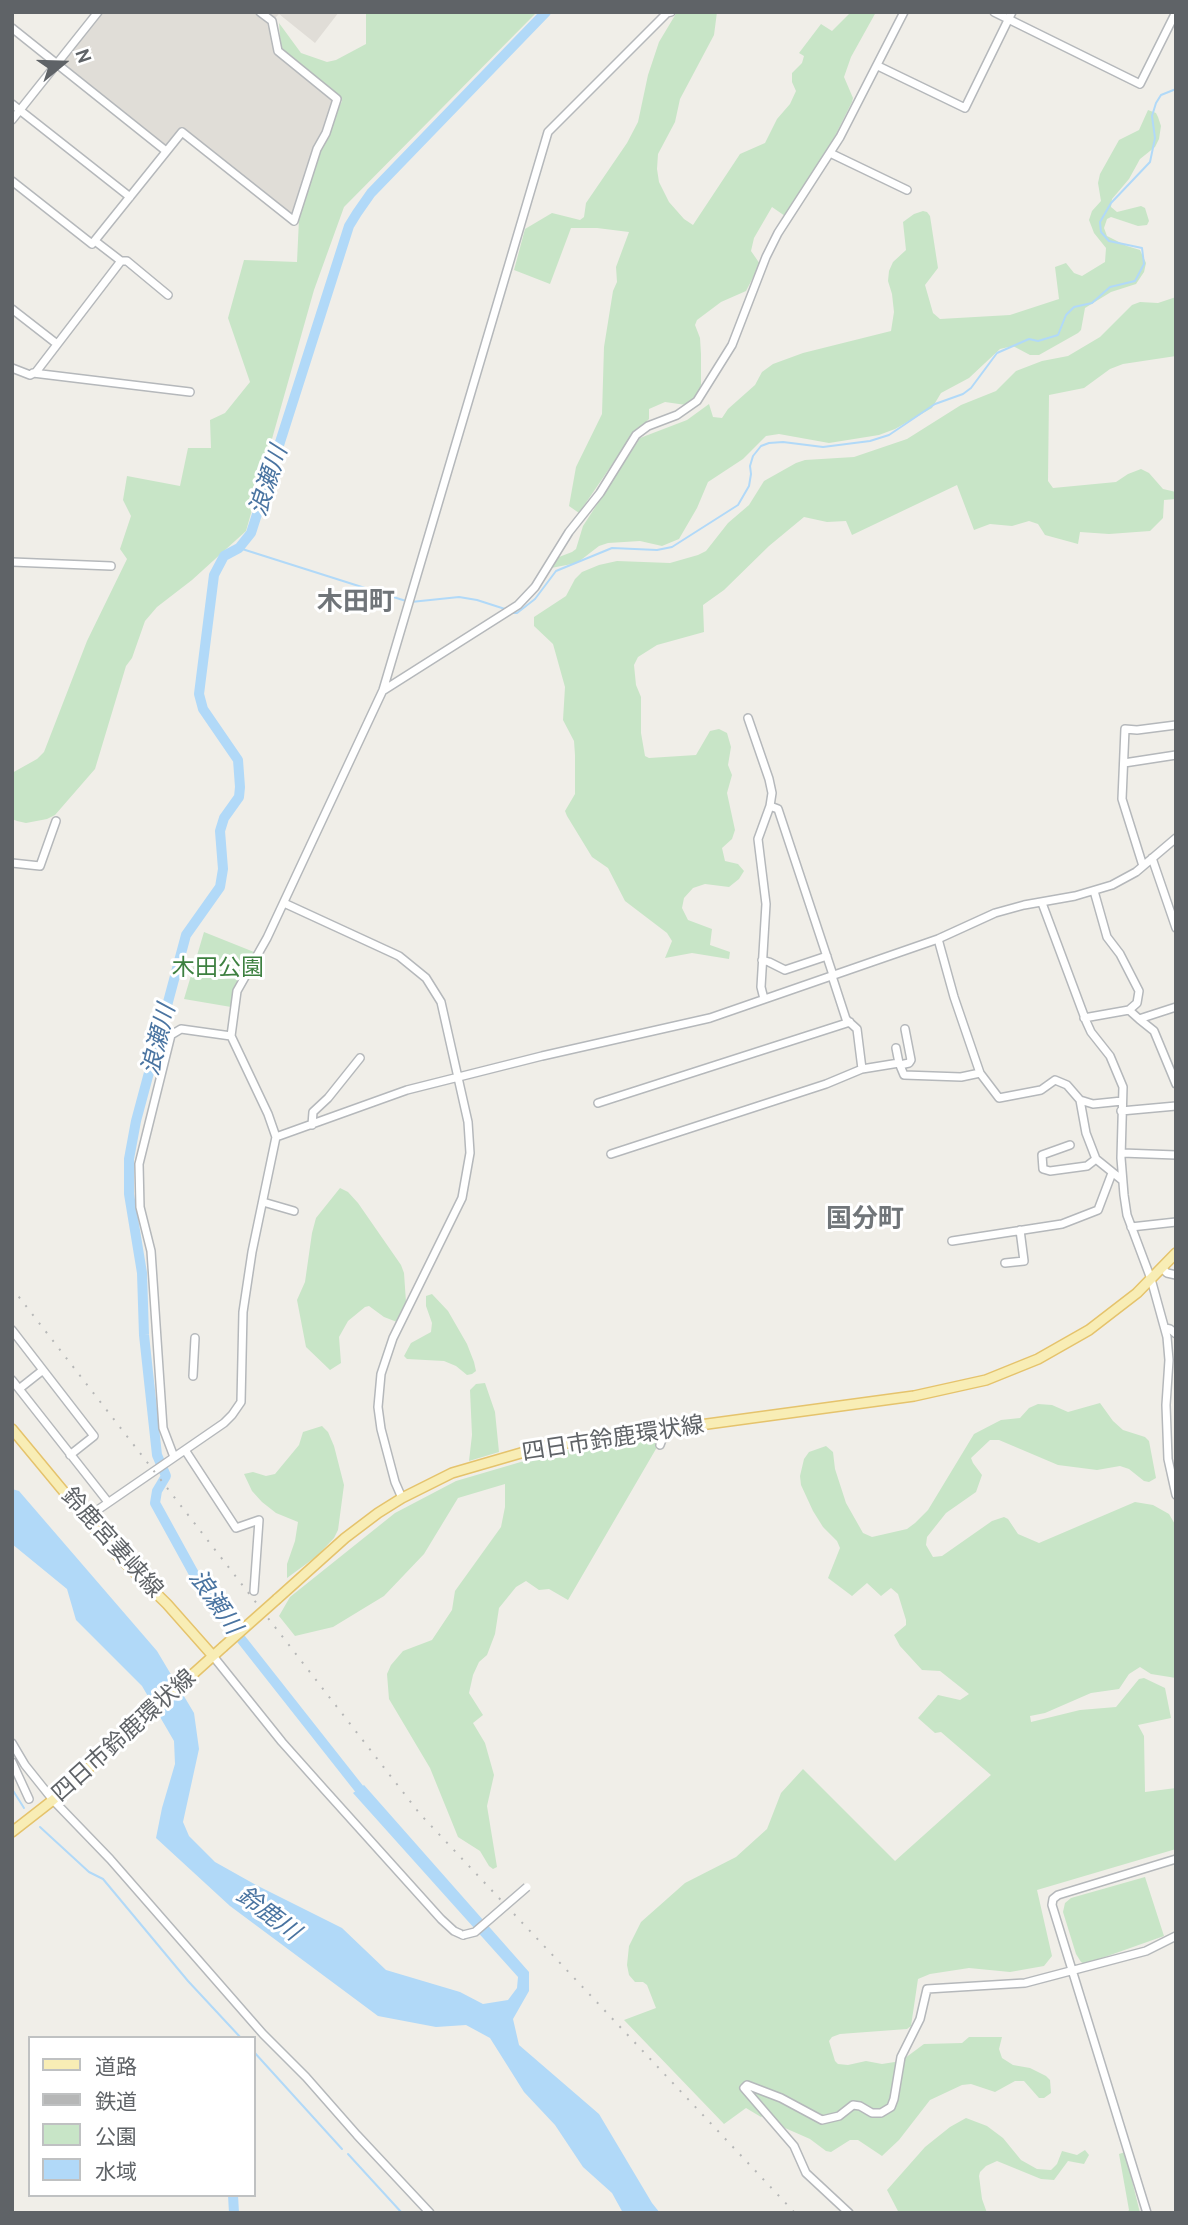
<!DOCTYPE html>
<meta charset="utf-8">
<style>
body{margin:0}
#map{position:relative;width:1188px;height:2225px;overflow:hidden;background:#f0eee8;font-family:Cabin,"Noto Sans JP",sans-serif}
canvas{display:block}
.frame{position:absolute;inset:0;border:14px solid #5f6367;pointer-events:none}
.legend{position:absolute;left:28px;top:2036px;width:228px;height:161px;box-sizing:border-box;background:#fff;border:2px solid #bfc1c2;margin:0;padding:9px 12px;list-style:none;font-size:21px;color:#5f6367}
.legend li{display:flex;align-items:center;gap:14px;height:35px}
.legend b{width:35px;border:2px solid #bfc1c2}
.north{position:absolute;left:28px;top:28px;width:70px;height:70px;-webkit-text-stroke:5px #fff;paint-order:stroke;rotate:71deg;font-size:19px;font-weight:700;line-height:28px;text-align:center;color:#5f6367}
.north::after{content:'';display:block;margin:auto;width:24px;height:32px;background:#5f6367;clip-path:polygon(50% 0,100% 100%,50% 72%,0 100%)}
</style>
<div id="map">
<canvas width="1188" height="2225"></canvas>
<div class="frame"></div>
<ul class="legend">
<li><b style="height:9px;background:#f8edb5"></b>道路</li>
<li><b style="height:9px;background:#b6b7b7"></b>鉄道</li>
<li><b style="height:19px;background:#c8e5c7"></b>公園</li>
<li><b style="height:19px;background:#b1d9f8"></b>水域</li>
</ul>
<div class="north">N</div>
</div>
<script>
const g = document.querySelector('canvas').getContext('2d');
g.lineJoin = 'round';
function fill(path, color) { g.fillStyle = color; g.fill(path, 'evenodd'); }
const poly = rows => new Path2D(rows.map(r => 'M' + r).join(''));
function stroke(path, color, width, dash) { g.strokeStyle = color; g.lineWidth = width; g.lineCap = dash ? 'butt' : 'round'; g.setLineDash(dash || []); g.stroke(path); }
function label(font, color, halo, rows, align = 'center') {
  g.font = font + ' Cabin,"Noto Sans JP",sans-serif'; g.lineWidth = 6; g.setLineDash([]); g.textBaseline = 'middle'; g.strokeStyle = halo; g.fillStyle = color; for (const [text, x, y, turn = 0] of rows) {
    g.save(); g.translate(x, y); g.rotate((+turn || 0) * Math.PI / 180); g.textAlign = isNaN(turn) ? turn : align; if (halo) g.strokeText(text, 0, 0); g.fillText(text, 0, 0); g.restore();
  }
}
fill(poly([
 [101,12,255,12,269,23,274,53,300,71,332,98,333,103,295,211,290,213,182,128,167,145,163,146,64,66,63,61],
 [265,12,339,12,315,43,279,14,274,19]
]), '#e0ddd7');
fill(poly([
 [366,12,535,14,344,207,314,290,246,531,192,580,157,607,145,621,132,658,126,666,95,769,55,815,47,819,26,823,17,821,12,819,12,773,37,759,44,752,87,641,127,559,120,549,131,516,123,500,127,476,180,486,188,448,211,448,210,420,225,413,250,382,228,318,244,260,297,262,299,219,319,150,342,101,281,49,279,23,301,53,327,62,336,60,366,44],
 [677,12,717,12,714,35,680,99,675,122,658,154,657,169,659,182,669,202,684,219,693,225,740,154,765,143,777,119,790,104,796,91,792,82,792,73,802,63,804,56,799,53,821,24,832,31,851,12,876,12,851,57,844,77,853,98,852,102,824,158,785,216,772,207,754,238,751,251,760,264,746,291,721,302,697,320,695,325,700,338,701,354,701,385,698,394,686,405,665,402,649,409,649,419,628,441,579,513,569,506,576,467,602,414,604,347,613,291,617,282,616,267,629,232,597,228,571,228,550,284,514,270,525,229,552,213,580,220,584,217,586,203,627,143,638,122,648,75,659,42],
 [1148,110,1156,113,1158,117,1161,126,1159,139,1155,147,1140,159,1129,179,1112,199,1111,207,1117,212,1141,206,1145,208,1149,221,1147,225,1138,226,1111,217,1107,219,1104,228,1107,236,1127,246,1140,250,1146,263,1144,272,1136,284,1111,292,1085,308,1081,330,1078,333,1039,355,1030,355,1013,346,1000,349,969,378,941,393,932,408,895,429,879,435,829,443,779,434,766,436,743,459,708,482,697,508,679,539,662,546,640,541,608,543,599,546,577,563,551,568,559,557,572,552,576,549,583,526,640,438,687,420,709,404,713,417,722,418,728,409,755,385,762,372,773,364,803,353,891,331,894,312,892,294,888,281,889,271,893,262,906,250,903,222,914,214,923,211,927,212,930,216,938,268,925,285,933,313,940,319,1010,315,1059,299,1055,267,1066,263,1074,273,1082,276,1105,262,1106,248,1094,233,1089,220,1092,211,1101,201,1098,183,1100,174,1119,140,1139,130],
 [1176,297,1176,356,1123,364,1110,369,1084,388,1049,395,1048,481,1053,488,1116,482,1128,474,1141,469,1149,473,1163,489,1176,492,1176,499,1164,500,1163,518,1150,531,1109,534,1080,532,1078,544,1045,535,1038,524,1029,521,1012,526,990,524,974,530,957,485,852,535,846,521,827,522,804,517,769,546,724,590,703,605,704,632,657,645,638,657,634,665,636,685,641,697,641,733,645,756,649,758,696,755,710,731,719,729,727,733,731,747,728,765,732,775,727,793,735,830,732,839,722,848,725,861,738,864,744,871,739,879,729,887,705,884,693,888,684,898,682,908,688,920,712,929,710,945,730,952,729,959,692,953,665,958,672,941,667,933,625,901,608,868,592,857,567,816,565,811,575,794,575,755,574,741,563,720,565,687,553,644,534,626,534,617,566,596,575,579,582,572,599,565,617,561,670,563,698,555,706,551,728,523,749,505,764,481,796,463,805,460,854,457,907,439,961,405,996,391,1016,371,1042,361,1068,356,1100,337,1132,305,1140,302,1158,303],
 [204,932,254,952,235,991,231,1007,184,999],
 [340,1188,348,1192,358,1203,401,1265,404,1273,406,1302,401,1321,397,1322,384,1317,369,1306,365,1307,348,1321,339,1337,341,1363,330,1370,306,1347,297,1300,305,1282,312,1233,316,1218],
 [432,1294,448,1311,467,1344,474,1362,476,1371,472,1374,467,1375,456,1366,444,1361,407,1359,404,1356,411,1343,431,1332,432,1323,426,1306,426,1296],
 [485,1383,495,1412,499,1452,469,1461,472,1435,470,1390,476,1384],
 [1100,1403,1113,1421,1123,1430,1145,1437,1149,1441,1156,1478,1149,1482,1144,1481,1129,1469,1120,1466,1097,1470,1058,1465,999,1440,990,1440,971,1458,973,1463,982,1475,976,1492,946,1513,927,1537,926,1545,933,1557,942,1556,992,1521,1004,1517,1008,1519,1018,1534,1039,1543,1135,1502,1153,1505,1169,1514,1176,1526,1176,1678,1151,1674,1140,1667,1129,1674,1119,1689,1091,1693,1045,1713,1030,1716,1031,1722,1080,1710,1116,1707,1139,1679,1144,1678,1165,1688,1171,1718,1138,1725,1144,1736,1145,1792,1176,1788,1176,1849,1037,1890,1052,1956,1044,1966,1010,1972,969,1968,930,1974,918,1979,911,2026,907,2029,840,2034,832,2037,829,2041,835,2061,838,2064,848,2065,866,2061,882,2064,901,2061,924,2044,962,2043,969,2037,1002,2037,999,2049,1002,2058,1013,2065,1030,2068,1046,2076,1050,2080,1051,2093,1044,2098,1039,2098,1024,2081,1015,2081,995,2092,971,2084,962,2085,930,2100,899,2140,882,2156,858,2140,850,2140,831,2152,826,2151,810,2139,785,2128,768,2112,761,2117,746,2108,724,2124,624,2020,656,2008,647,1985,643,1982,635,1982,629,1975,627,1965,629,1946,641,1922,685,1883,736,1857,767,1829,781,1793,803,1769,895,1861,991,1775,941,1732,935,1733,918,1718,938,1695,960,1700,969,1694,940,1671,922,1670,900,1646,894,1635,906,1625,906,1620,898,1594,891,1588,881,1596,867,1583,852,1596,828,1578,840,1548,837,1541,823,1527,813,1511,801,1485,800,1476,804,1459,809,1452,826,1446,833,1452,835,1469,846,1503,863,1533,872,1537,907,1529,915,1523,928,1510,974,1434,1001,1420,1020,1418,1029,1408,1038,1404,1052,1405,1068,1412],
 [322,1426,328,1432,334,1446,344,1485,338,1530,334,1538,317,1556,287,1578,287,1564,295,1541,298,1522,276,1513,262,1502,252,1491,244,1474,253,1472,266,1476,275,1474,299,1445,303,1432],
 [657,1438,660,1442,568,1600,549,1589,539,1590,526,1581,516,1587,499,1608,495,1634,487,1655,479,1662,473,1675,469,1693,483,1715,473,1723,485,1743,494,1775,487,1806,497,1867,493,1869,489,1866,480,1851,458,1837,430,1768,389,1699,387,1674,391,1665,403,1651,432,1640,452,1610,455,1591,501,1527,505,1507,505,1484,458,1498,424,1554,384,1596,333,1627,295,1636,279,1616,290,1597,395,1513,456,1481,548,1454,598,1444],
 [1145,1877,1164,1936,1085,1964,1081,1962,1076,1954,1063,1912,1065,1903,1071,1898],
 [966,2118,987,2126,1003,2138,1021,2160,1037,2169,1051,2170,1057,2164,1062,2151,1077,2155,1085,2150,1089,2155,1084,2164,1068,2161,1054,2180,1041,2179,997,2161,986,2166,980,2172,979,2176,982,2199,987,2213,899,2213,887,2190,925,2147,950,2127],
 [1125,2152,1140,2213,1127,2213,1129,2210,1119,2154]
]), '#c8e5c7');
fill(poly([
 [12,1489,19,1491,157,1651,194,1713,199,1749,183,1822,189,1836,215,1862,256,1885,342,1928,386,1970,460,1992,483,2004,508,2000,517,1988,518,1977,353,1793,364,1785,529,1972,529,1991,513,2019,519,2045,599,2114,652,2203,660,2213,623,2213,612,2193,583,2167,555,2125,524,2092,490,2038,466,2025,436,2027,378,2016,230,1906,156,1838,162,1808,175,1764,174,1741,142,1686,76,1620,67,1589,12,1544]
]), '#b1d9f8');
stroke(poly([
 [239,548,406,601],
 [411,602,459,597,477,600,505,609],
 [513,613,517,613,535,599,556,571,612,548,657,550,672,547,738,505,749,486,751,474,750,466,753,456,761,446,769,443,783,442,823,447,870,441,889,435,935,404,963,394,971,388,997,353,1029,339,1038,341,1058,335,1066,315,1074,307,1092,303,1110,287,1135,281,1144,264,1142,248,1109,241,1101,232,1100,222,1111,203,1150,162,1155,138,1152,116,1156,103,1161,95,1176,89],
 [12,1789,24,1808],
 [40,1827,89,1872,103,1879,188,1981,241,2038],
 [254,2052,342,2149],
 [348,2154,402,2213]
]), '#b1d9f8', 2);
stroke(poly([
 [368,1800,204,1592,155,1503,157,1491,166,1476,157,1455,144,1335,142,1273,129,1194,129,1159,136,1121,186,935,220,887,223,869,220,831,224,818,239,797,240,787,238,760,203,709,199,694,214,575,224,556,239,548,251,533,349,226,357,213,371,193,546,12],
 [233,2195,234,2213]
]), '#b1d9f8', 10);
const minor = poly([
 [994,12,1140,84,1176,12],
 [12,28,166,151],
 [878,66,965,108,1012,12],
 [12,104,130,197],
 [12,120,98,12],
 [830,153,907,190],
 [12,181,92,244,182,132,294,221,317,149,326,133,337,99,278,51,272,21,260,12],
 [95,241,121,261,127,261,168,295],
 [12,309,57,344],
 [12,368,30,375,36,372,121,261],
 [33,373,190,392],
 [12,562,111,566],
 [384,690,518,605,535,587,569,532,600,493,636,435,648,426,677,415,697,401,732,345,766,257,778,233,840,137,904,12],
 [748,718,769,779,772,793,770,806,758,839,766,904,761,987,764,999],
 [1124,763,1176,755],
 [770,806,778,809,833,975],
 [1152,858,1176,928],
 [12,863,40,866,56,821],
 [1143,866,1122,799,1125,729,1137,730,1176,725],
 [1094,891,1107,937,1120,954,1139,991,1137,1003,1129,1010,1139,1019,1176,1007],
 [284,903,399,956,426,978,441,1002,468,1122,470,1153,462,1198,393,1338,381,1374,378,1407,381,1429,395,1482,402,1498],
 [1042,903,1086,1021,1091,1032,1110,1056,1123,1087,1121,1158,1124,1195,1127,1215,1151,1279,1167,1337,1169,1360,1166,1405,1168,1459,1176,1495],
 [938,939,954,997,980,1073,999,1098,1041,1090,1055,1080,1067,1085,1080,1100,1086,1133,1096,1159,1122,1180],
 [762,960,769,962,785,970,827,956],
 [832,976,846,1019,857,1029,862,1069],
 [1084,1018,1129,1010],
 [1139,1019,1154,1031,1176,1084],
 [896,1048,899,1063],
 [900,1065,909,1063,911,1060,905,1029],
 [1080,1100,1093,1104,1122,1101],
 [598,1103,850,1022],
 [1121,1111,1176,1106],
 [312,1125,313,1112,328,1098,360,1058],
 [276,1137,407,1090,542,1056,710,1018,938,939,995,913,1024,905,1075,896,1112,885,1136,872,1176,838],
 [1070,1145,1042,1155,1043,1169,1050,1171,1087,1166,1096,1159],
 [1122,1153,1176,1155],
 [611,1154,826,1084,862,1069,899,1063,904,1075,961,1077,980,1073],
 [263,1202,294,1211],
 [1131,1227,1176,1222],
 [952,1241,1062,1224,1098,1210,1112,1173],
 [1005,1263,1024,1261,1020,1230],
 [1162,1268,1167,1273,1176,1275],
 [1165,1328,1170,1329,1176,1334],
 [12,1330,94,1436,70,1455],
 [193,1376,195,1338],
 [12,1380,108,1502],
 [19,1389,43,1370],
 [660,1445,666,1429],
 [185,1450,236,1528,259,1520,254,1591],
 [174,1457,163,1428,151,1251,140,1207,139,1164,171,1035,181,1029,231,1036],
 [86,1518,224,1423,232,1415,241,1402,243,1312,252,1252,276,1137,268,1114,231,1036,237,991,267,938,383,690,548,132,667,13,671,12],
 [213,1656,282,1742,323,1788,441,1919,454,1931,463,1935],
 [12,1743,25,1765,53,1800,110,1859,263,2034,306,2077,357,2135,430,2213],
 [12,1762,29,1799],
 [849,2213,806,2173,794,2146,744,2088,747,2085,781,2098,822,2120,839,2116,853,2105,860,2106,872,2113,881,2113,891,2107,894,2099,901,2057,920,2019,927,1989,1025,1983,1146,1951,1176,1936],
 [1147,2213,1052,1905,1053,1899,1058,1895,1176,1859]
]);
const major = poly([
 [12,1429,113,1551,167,1604,213,1656],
 [277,1599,345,1538,378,1513,402,1498,452,1473,545,1446,914,1396,986,1380,1038,1359,1089,1330,1137,1293,1176,1253],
 [12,1832,53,1800,223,1647]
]);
stroke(minor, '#b5b8bb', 10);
stroke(major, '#e5c36c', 12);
stroke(minor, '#fff', 7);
stroke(major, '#f8edb5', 9);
stroke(poly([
 [12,1288,420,1814,795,2213]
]), '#b6b7b7', 2, [2, 9]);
const minorBridge = poly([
 [463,1935,475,1932,527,1887]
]);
const majorBridge = poly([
 [223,1647,277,1599]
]);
stroke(minorBridge, '#b5b8bb', 10, []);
stroke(majorBridge, '#e5c36c', 12, []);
stroke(minorBridge, '#fff', 7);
stroke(majorBridge, '#f8edb5', 9);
label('23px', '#3d8040', '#fff', [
 ["木田公園",218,968]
]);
label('23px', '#5f6367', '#fff', [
 ["四日市鈴鹿環状線",613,1439,-9],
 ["鈴鹿宮妻峡線",112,1543,48],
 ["四日市鈴鹿環状線",124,1736,-42]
]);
label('italic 24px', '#4a74a1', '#fff', [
 ["浪瀬川",269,481,-72],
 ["浪瀬川",159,1040,-76],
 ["浪瀬川",215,1602,55],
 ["鈴鹿川",268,1914,37]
]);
label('bold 26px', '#707579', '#fff', [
 ["木田町",356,602],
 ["国分町",865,1219]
]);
</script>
